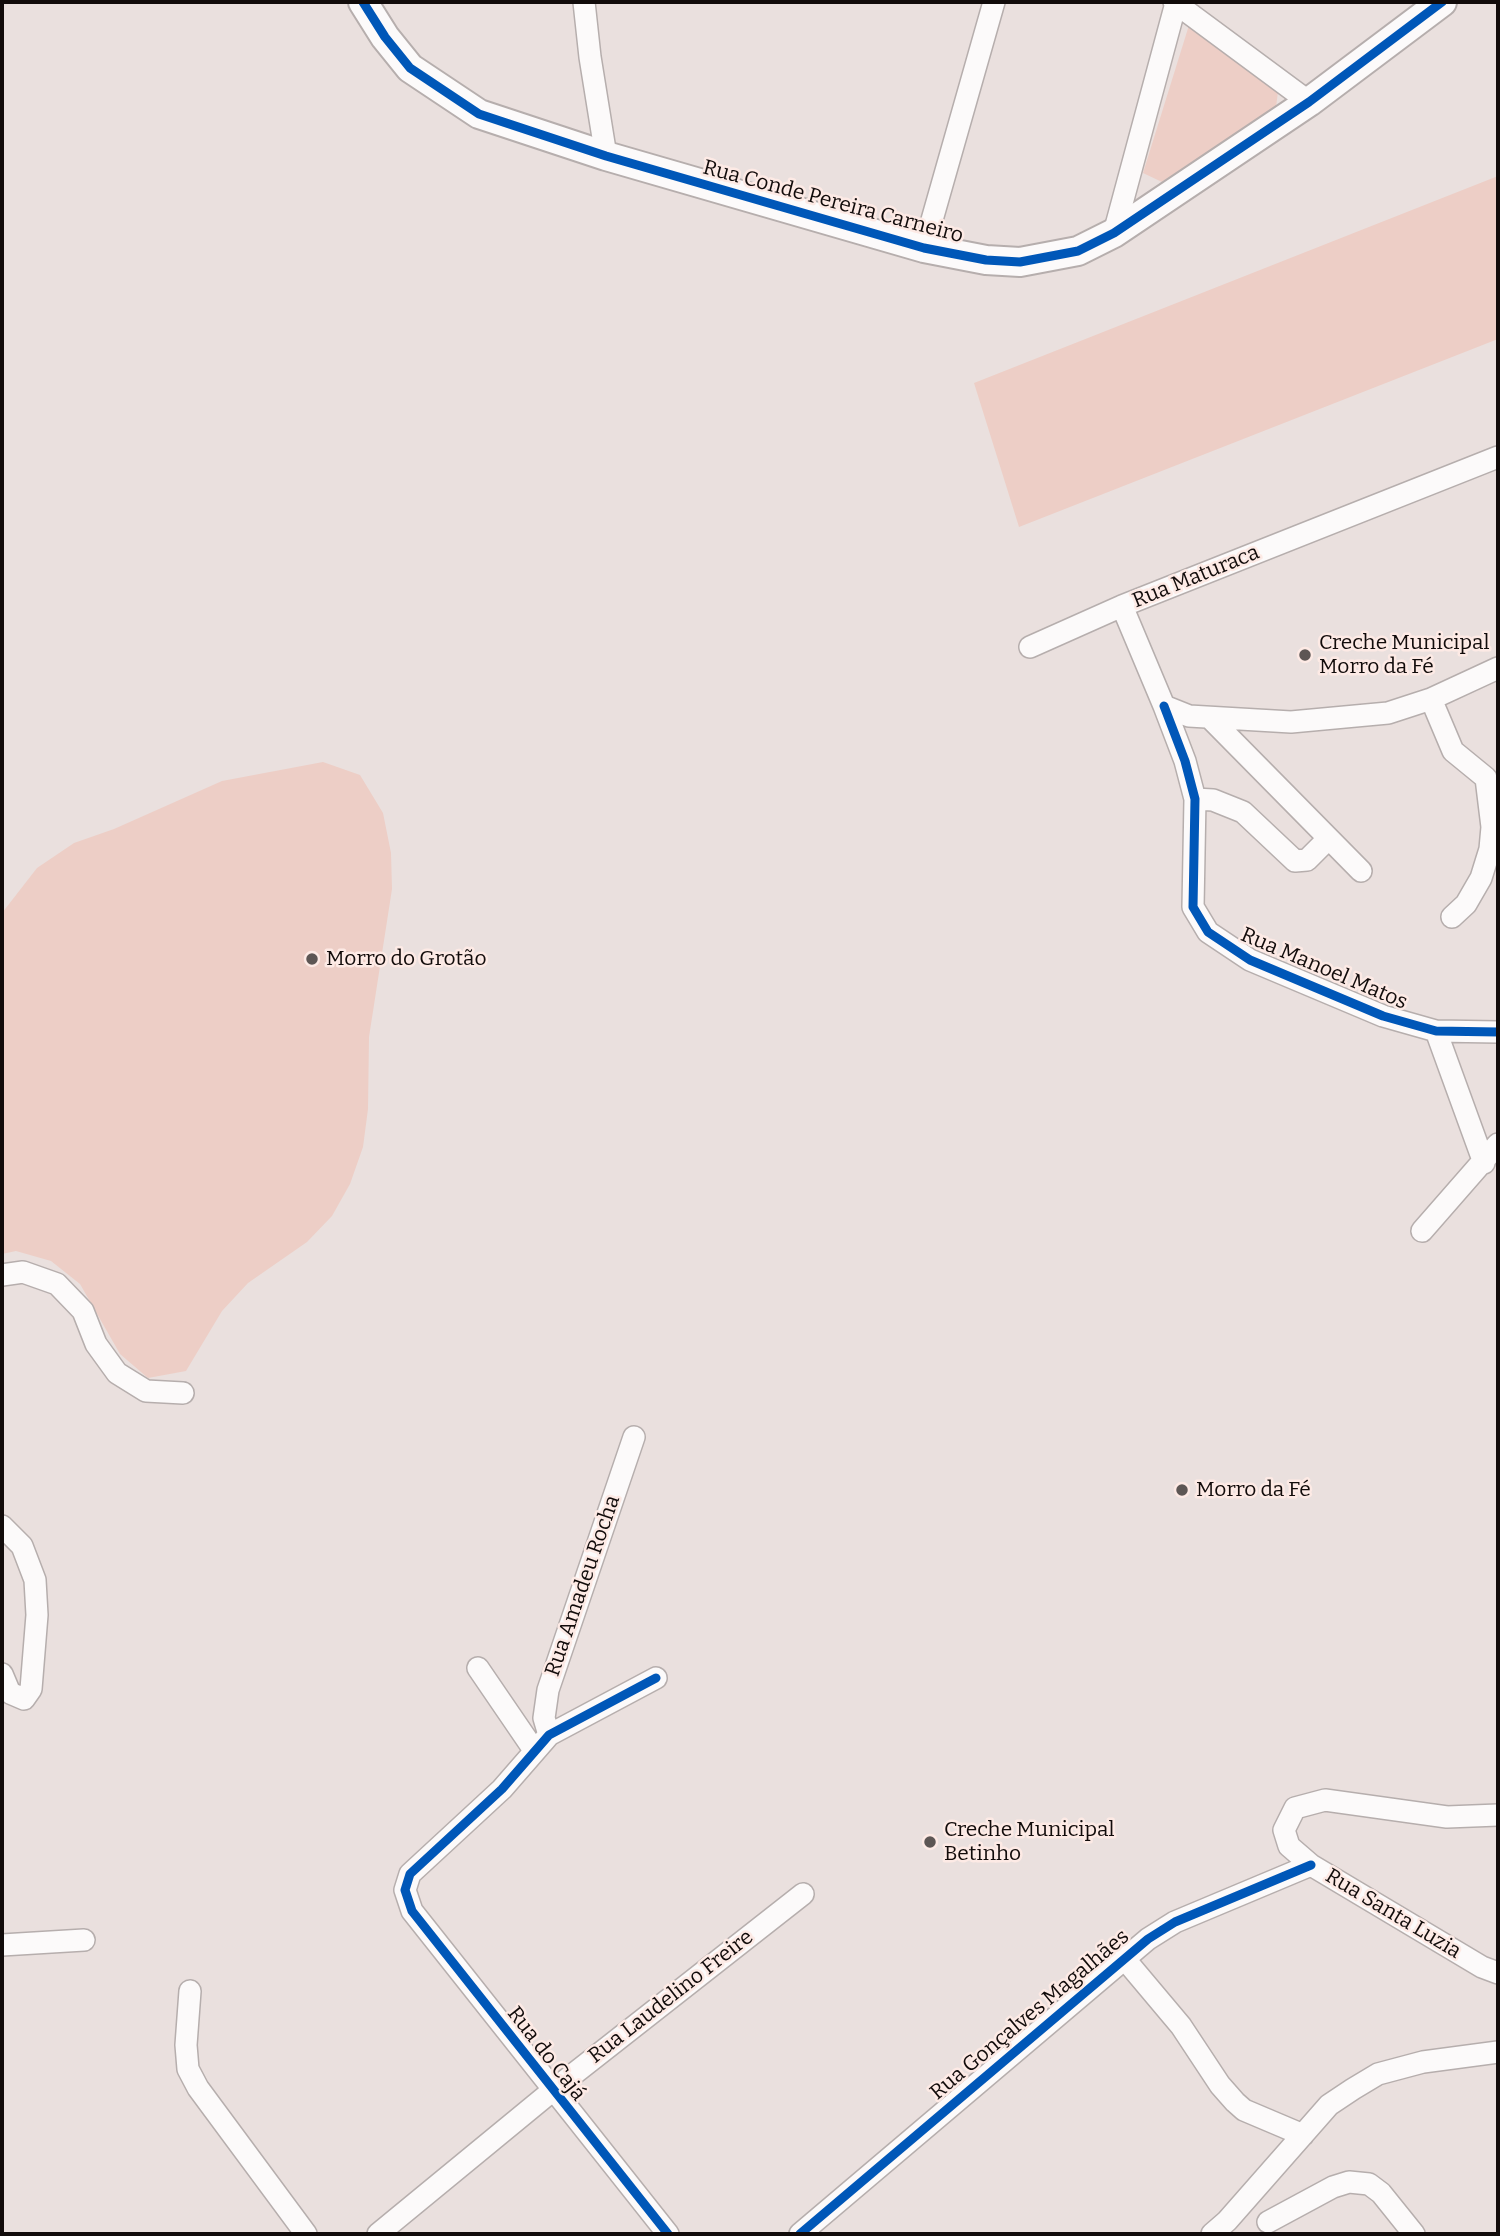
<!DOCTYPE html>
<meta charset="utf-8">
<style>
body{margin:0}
#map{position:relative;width:1500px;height:2236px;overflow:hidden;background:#eae0de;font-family:Bitter,serif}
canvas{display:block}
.frame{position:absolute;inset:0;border:4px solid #110b0a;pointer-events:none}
</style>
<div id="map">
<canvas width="1500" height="2236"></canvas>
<div class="frame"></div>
</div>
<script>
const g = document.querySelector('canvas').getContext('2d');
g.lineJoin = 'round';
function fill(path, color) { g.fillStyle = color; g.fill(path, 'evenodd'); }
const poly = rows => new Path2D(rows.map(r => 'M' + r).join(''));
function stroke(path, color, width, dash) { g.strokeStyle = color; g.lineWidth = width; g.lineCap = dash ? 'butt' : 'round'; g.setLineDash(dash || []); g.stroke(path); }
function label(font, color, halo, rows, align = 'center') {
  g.font = font + ' Bitter,serif'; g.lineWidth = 5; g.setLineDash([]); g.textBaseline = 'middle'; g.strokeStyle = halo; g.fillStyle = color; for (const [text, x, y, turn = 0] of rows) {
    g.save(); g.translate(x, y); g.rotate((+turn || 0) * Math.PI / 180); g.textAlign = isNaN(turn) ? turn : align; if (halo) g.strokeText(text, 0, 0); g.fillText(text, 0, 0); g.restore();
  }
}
fill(poly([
 [1190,22,1279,84,1276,107,1162,182,1143,173],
 [1498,176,1498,339,1019,527,974,383],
 [323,762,360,775,383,813,391,853,392,889,369,1037,368,1109,363,1147,350,1184,332,1216,307,1242,248,1283,222,1311,186,1371,148,1378,120,1354,80,1284,51,1261,16,1251,2,1254,2,913,37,868,74,843,114,829,222,781]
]), '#edcec6');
const minor = poly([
 [584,2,590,57,606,156],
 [1174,2,1309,102],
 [1114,233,1176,3],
 [924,248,994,2],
 [1122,606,1164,706,1189,716,1291,722,1388,713,1431,699,1498,668],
 [1030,647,1122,606,1498,457],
 [1431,699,1453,751,1486,778,1492,827,1490,849,1481,878,1466,904,1452,917],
 [1164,706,1185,761,1195,799,1193,907,1208,932,1250,960,1383,1016,1436,1031,1498,1032],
 [1212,720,1361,871],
 [1195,799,1213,800,1243,812,1295,861,1307,860,1328,839],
 [1436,1031,1484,1163],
 [1422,1231,1498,1144],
 [2,1275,23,1272,57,1284,83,1311,96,1344,117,1373,146,1391,183,1393],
 [2,1526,22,1546,35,1580,37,1615,31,1689,24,1699,10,1693,2,1674],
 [478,1668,534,1750],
 [656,1678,549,1735,502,1789,410,1874,405,1890,412,1911,668,2234],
 [549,1735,544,1718,548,1690,634,1437],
 [1498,1815,1447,1817,1325,1800,1295,1808,1284,1830,1289,1846,1311,1865,1482,1967,1498,1973],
 [2,1945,84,1940],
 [1123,1957,1181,2026,1220,2085,1235,2102,1244,2110,1303,2135],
 [190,1991,186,2045,188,2069,198,2088,306,2234],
 [1268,2222,1333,2187,1349,2182,1369,2184,1381,2193,1414,2234],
 [378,2234,552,2091,803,1894],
 [800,2234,1148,1939,1175,1922,1311,1865],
 [1212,2234,1227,2221,1329,2105,1353,2089,1378,2074,1423,2062,1498,2052]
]);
const tertiary = poly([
 [363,2,385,37,410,68,479,114,606,156,924,248,986,260,1020,262,1078,251,1114,233,1309,102,1442,2]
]);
stroke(minor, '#b6aead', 24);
stroke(tertiary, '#b6aead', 32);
stroke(minor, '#fcfafa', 21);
stroke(tertiary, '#fcfafa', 28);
stroke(poly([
 [363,2,385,37,410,68,479,114,606,156,924,248,986,260,1020,262,1078,251,1114,233,1309,102,1442,2],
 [1164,706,1185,761,1195,799,1193,907,1208,932,1250,960,1383,1016,1436,1031,1498,1032],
 [656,1678,549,1735,502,1789,410,1874,405,1890,412,1911,668,2234],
 [800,2234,1148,1939,1175,1922,1311,1865]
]), '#0057b8', 9);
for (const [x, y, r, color] of [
 [1305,655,7,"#5d5654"],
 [312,959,7,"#5d5654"],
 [1182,1490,7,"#5d5654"],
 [930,1842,7,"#5d5654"]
]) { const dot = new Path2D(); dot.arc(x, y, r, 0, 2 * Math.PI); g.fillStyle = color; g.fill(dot); stroke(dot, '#fdeae5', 2.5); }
label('21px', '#110b0a', '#fdeae5', [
 ["Rua Conde Pereira Carneiro",833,202,15],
 ["Rua Maturaca",1196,577,-22],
 ["Rua Manoel Matos",1324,969,23],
 ["Rua Amadeu Rocha",583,1586,-71],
 ["Rua Santa Luzia",1393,1914,31],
 ["Rua Laudelino Freire",671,1997,-38],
 ["Rua Gonçalves Magalhães",1030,2015,-40],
 ["Rua do Cajá",546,2054,52]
]);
label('21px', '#110b0a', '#fdeae5', [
 ["Creche Municipal",1319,643],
 ["Morro da Fé",1319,667],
 ["Morro do Grotão",326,959],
 ["Morro da Fé",1196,1490],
 ["Creche Municipal",944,1830],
 ["Betinho",944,1854]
], 'left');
</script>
